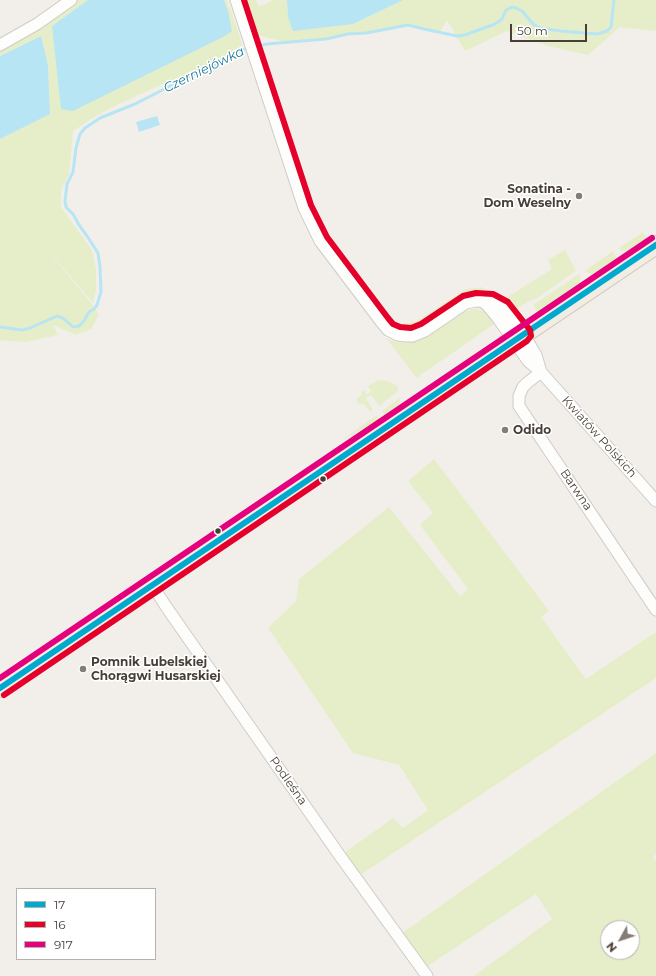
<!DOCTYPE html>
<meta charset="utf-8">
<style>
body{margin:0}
#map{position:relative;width:656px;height:976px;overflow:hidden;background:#f2efeb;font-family:Montserrat,sans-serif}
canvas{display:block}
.legend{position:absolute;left:16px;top:888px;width:140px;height:72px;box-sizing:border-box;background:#fff;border:1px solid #b6b2af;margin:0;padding:5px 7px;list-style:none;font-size:12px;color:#493e36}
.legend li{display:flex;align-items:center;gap:8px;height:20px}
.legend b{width:20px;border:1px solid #b6b2af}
.north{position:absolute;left:600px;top:920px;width:40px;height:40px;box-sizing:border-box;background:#fff;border:1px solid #b6b2af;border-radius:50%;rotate:230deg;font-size:11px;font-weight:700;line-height:16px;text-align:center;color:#493e36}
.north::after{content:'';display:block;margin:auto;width:14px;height:18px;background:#847c75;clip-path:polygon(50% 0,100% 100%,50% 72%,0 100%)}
.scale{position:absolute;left:510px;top:24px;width:77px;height:18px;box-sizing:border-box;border:2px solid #493e36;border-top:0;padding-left:5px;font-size:12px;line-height:14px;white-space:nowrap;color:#493e36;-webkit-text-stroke:3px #fff;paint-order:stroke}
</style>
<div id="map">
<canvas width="656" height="976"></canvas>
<ul class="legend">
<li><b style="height:5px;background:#00a9ce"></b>17</li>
<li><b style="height:5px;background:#e4002b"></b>16</li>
<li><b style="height:5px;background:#e5007d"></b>917</li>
</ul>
<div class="north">N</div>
<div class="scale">50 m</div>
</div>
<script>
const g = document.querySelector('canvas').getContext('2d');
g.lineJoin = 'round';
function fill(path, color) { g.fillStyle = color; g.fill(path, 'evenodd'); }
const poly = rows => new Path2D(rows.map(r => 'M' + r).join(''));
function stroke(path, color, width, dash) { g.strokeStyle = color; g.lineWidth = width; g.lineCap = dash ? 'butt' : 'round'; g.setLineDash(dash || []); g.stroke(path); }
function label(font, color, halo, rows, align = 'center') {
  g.font = font + ' Montserrat,sans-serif'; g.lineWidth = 3; g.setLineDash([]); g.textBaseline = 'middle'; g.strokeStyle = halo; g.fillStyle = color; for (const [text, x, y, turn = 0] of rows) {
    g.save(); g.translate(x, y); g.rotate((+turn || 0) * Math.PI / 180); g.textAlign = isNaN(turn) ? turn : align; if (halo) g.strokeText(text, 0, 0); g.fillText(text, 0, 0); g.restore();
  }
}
fill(poly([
 [78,0,88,0,52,26,228,11,224,0,227,0,238,31,242,45,220,60,191,74,167,82,119,104,96,116,73,131,69,175,61,190,61,207,92,250,96,268,96,291,93,303,37,237,92,304,99,315,91,329,76,335,53,325,58,335,26,342,0,340,0,139,50,113,48,65,41,36,0,56,0,50,52,20],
 [241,0,256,0,259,7,273,0,287,0,288,17,353,24,403,0,656,0,656,31,620,27,588,55,548,46,507,31,465,51,447,20,440,32,408,25,366,33,348,34,326,39,289,43,257,35,252,32],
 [643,232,647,238,645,241,628,252,621,251,619,248],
 [565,250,576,271,537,298,529,301,515,310,511,307,509,309,504,303,490,294,473,295,464,297,415,329,403,329,395,327,389,321,364,289,365,288,398,326,417,321,466,289,482,287,485,291,493,293,504,299,552,269,548,260],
 [613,251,616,257,614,261,595,274,591,274,586,272,586,270],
 [579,274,581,277,579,284,538,313,533,305],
 [473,309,477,309,486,312,497,322,418,377,416,377,386,338,396,342,405,343,418,341,430,335,464,312],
 [378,380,389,381,397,386,399,390,379,406,371,395,366,398,373,410,370,412,363,403,360,405,356,400,362,394,361,392,363,390,367,394,371,391,368,386],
 [401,397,398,408,386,416,384,415,382,411],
 [377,415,379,419,377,421,339,442],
 [434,459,549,611,541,617,586,679,656,632,656,678,356,878,340,856,393,818,403,828,428,810,399,765,353,753,268,628,296,601,299,579,389,507,460,596,468,589,420,525,433,513,408,481],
 [656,753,656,854,653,857,656,861,656,976,474,976,552,919,536,894,422,970,398,936],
 [608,928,632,928,632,952,608,952]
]), '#e5eec9');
fill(poly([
 [88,0,224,0,228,11,232,31,223,37,73,111,61,109,52,26],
 [287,0,403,0,353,24,293,31,288,17],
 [41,36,48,65,50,114,0,139,0,56],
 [157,116,160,125,139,132,136,122]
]), '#b8e5f3');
stroke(poly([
 [0,327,22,330,30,328,57,316,63,318,73,327,79,326,84,321,89,312,94,309,97,305,101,292,100,267,98,253,87,236,79,225,73,214,66,207,65,201,67,184,73,172,76,148,80,134,85,128,100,118,135,104,192,75,216,65,241,50,267,44,326,39,348,34,366,33,408,25,424,29,457,36,465,35,495,24,502,19,506,10,512,7,516,8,522,11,534,25,540,28,560,31,597,34,607,31,611,27,614,0]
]), '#b8e5f3', 3);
const minor = poly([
 [236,0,304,208,320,241,382,323,388,330,398,335,405,336,413,336,425,331,466,303,476,301,492,302,502,307,523,334,536,355,541,372],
 [0,45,37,24,71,0],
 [481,301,487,305,497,317,528,361,541,372,656,501],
 [541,372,527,383,523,387,519,396,519,406,656,610],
 [152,585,167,608,340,856,427,976]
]);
const primary = poly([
 [0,688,656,245]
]);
stroke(minor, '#cfcbc7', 13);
stroke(primary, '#d6c7b7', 20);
stroke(minor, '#fdfdfc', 11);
stroke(primary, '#f1ece4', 18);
stroke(poly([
 [0,688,656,245]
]), '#00a9ce', 6);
stroke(poly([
 [4,695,527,341,531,336,530,330,508,302,493,294,476,293,463,296,421,324,411,328,400,327,393,324,388,318,327,237,311,205,244,0]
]), '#e4002b', 6);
stroke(poly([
 [0,678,652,238]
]), '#e5007d', 6);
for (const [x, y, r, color] of [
 [579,196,4,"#847c75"],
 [505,430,4,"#847c75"],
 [323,479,3.5,"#493e36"],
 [218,531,3.5,"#493e36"],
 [83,669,4,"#847c75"]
]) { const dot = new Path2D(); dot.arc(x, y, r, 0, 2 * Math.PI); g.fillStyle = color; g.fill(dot); stroke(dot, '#fff', 1.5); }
label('bold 12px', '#493e36', '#fff', [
 ["Sonatina -",571,189,"right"],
 ["Dom Weselny",571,203,"right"],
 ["Odido",513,430],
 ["Pomnik Lubelskiej",91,662],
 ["Chorągwi Husarskiej",91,676]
], 'left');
label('12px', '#493e36', '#fff', [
 ["Kwiatów Polskich",599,437,48],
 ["Barwna",576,490,56],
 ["Podleśna",288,781,55]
]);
label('italic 13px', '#217c9c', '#fff', [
 ["Czerniejówka",204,70,-26]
]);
</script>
